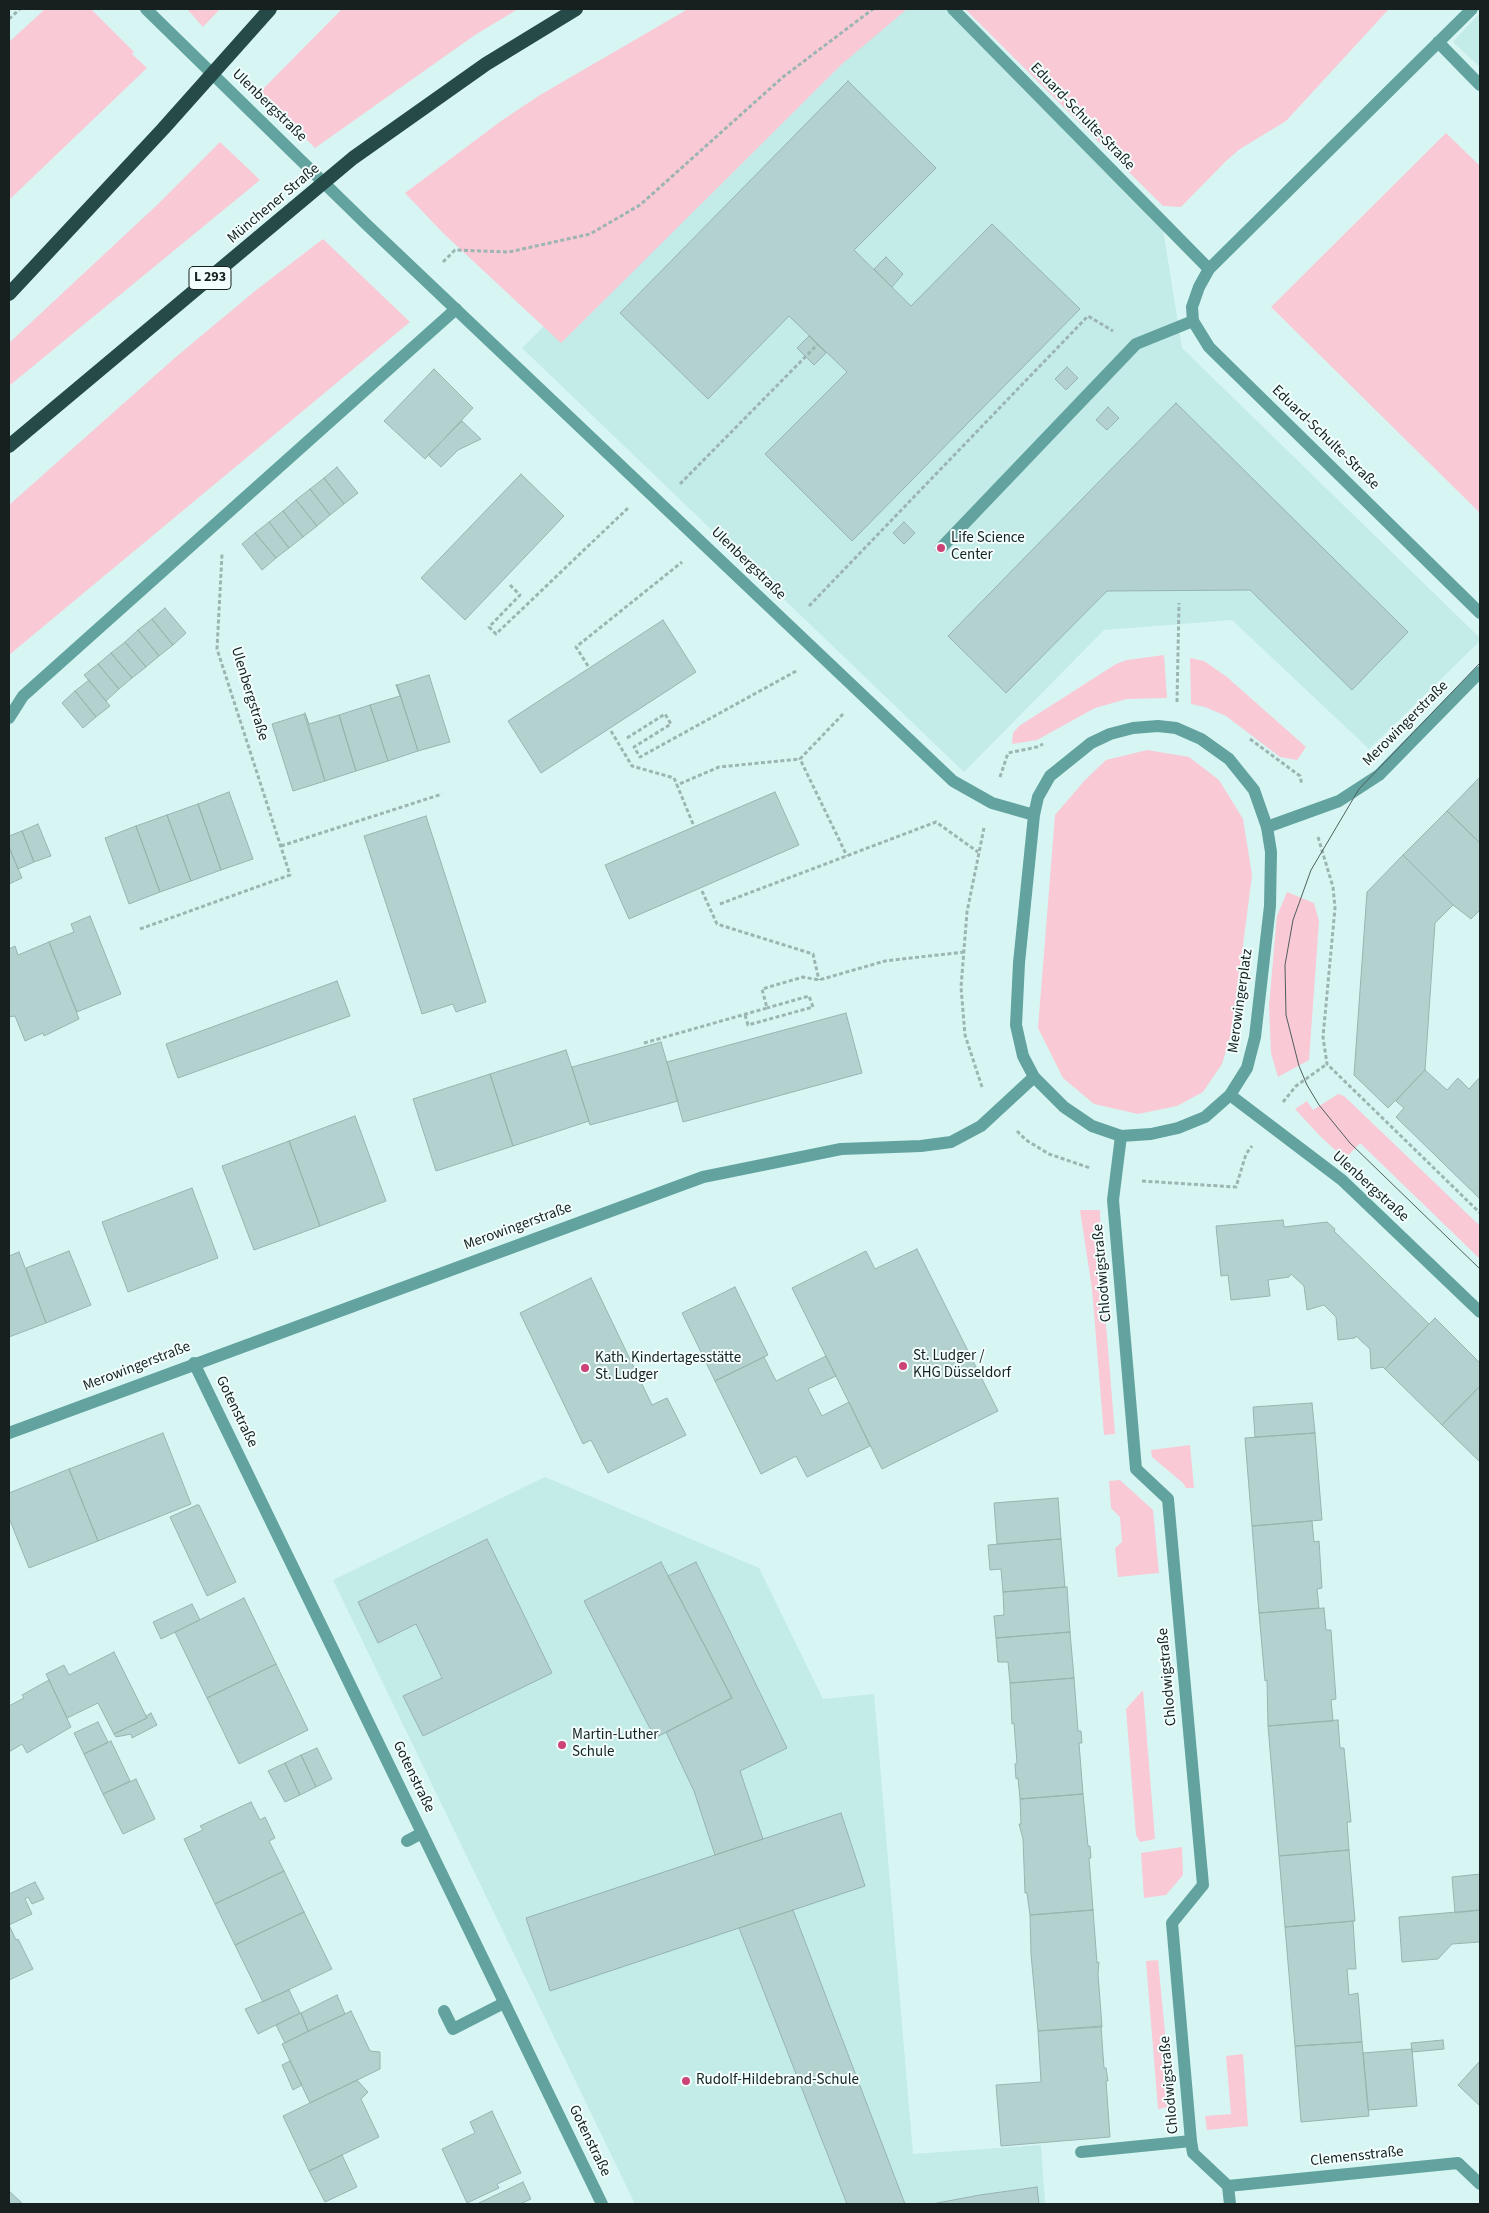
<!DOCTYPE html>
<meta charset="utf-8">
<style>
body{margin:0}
#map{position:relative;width:1489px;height:2213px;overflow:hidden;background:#d7f6f3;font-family:"Source Sans 3",sans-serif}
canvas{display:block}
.frame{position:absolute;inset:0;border:10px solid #15201f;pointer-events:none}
</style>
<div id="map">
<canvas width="1489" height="2213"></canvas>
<div class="frame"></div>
</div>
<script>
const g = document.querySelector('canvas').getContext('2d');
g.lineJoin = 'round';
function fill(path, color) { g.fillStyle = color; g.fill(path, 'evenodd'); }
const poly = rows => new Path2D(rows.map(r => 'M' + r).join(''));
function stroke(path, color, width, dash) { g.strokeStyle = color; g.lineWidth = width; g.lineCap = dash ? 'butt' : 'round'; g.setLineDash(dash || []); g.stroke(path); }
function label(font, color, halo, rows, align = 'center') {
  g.font = font + ' "Source Sans 3",sans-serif'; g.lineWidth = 4; g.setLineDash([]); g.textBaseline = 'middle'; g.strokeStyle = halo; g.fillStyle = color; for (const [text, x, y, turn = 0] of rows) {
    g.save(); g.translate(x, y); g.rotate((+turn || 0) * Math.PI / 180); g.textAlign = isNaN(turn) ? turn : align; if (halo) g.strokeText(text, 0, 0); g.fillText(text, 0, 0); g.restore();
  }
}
fill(poly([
 [874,9,953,9,1162,223,1182,348,1480,638,1480,641,1369,749,1232,620,1104,630,964,772,522,348,817,56],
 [1480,13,1480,67,1453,42],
 [545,1477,759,1568,823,1699,874,1694,913,2154,1041,2145,1045,2204,635,2204,333,1580]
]), '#c3ebe7');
fill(poly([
 [45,9,91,9,134,52,132,54,147,68,9,200,9,42],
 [187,9,220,9,203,27],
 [342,9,518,9,475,35,315,148,259,93],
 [688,9,907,9,842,64,561,343,443,233,405,193,501,121,540,95],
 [965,9,1389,9,1286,121,1240,149,1226,161,1181,207,1163,206],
 [1446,133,1480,166,1480,513,1271,307],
 [220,142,260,180,9,386,9,343,157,205],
 [323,239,410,322,9,655,9,505,177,356,255,291],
 [1164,655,1167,698,1127,699,1095,708,1037,740,1012,744,1013,733,1019,726,1116,664,1127,660],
 [1190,658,1204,661,1227,677,1306,747,1297,760,1280,757,1226,716,1205,707,1191,704],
 [1147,750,1189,757,1219,780,1243,819,1252,875,1232,1031,1222,1064,1203,1092,1177,1106,1138,1114,1094,1104,1063,1078,1038,1028,1055,815,1085,780,1106,760],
 [1287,892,1314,903,1319,921,1309,1060,1278,1077,1271,1053,1269,1006,1277,916],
 [1338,1094,1344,1096,1480,1226,1480,1259,1360,1143,1345,1159,1320,1136,1295,1109,1307,1101,1313,1110],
 [1080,1210,1100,1210,1101,1264,1115,1434,1104,1435,1092,1289],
 [1190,1445,1194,1488,1186,1488,1183,1483,1152,1457,1151,1450],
 [1120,1480,1153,1510,1159,1573,1118,1577,1115,1548,1122,1542,1120,1517,1111,1508,1109,1481],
 [1143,1690,1155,1839,1140,1842,1136,1835,1126,1709],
 [1182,1847,1183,1875,1166,1895,1144,1898,1141,1853],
 [1158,1960,1172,2106,1158,2109,1146,1961],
 [1243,2054,1248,2126,1207,2130,1205,2116,1231,2114,1226,2056]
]), '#f9c9d5');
const building = poly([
 [848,81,936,168,854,250,911,306,992,224,1080,309,852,541,765,454,847,372,789,316,708,399,620,313,848,81],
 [886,257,903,274,892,287,874,269,886,257],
 [809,336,826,353,814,365,797,348,809,336],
 [1067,367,1078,378,1066,390,1055,379,1067,367],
 [434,369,473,408,425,459,384,421,434,369],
 [1176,403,1408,632,1352,690,1250,590,1107,591,1006,693,948,636,1176,403],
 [1108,407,1119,418,1107,430,1096,420,1108,407],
 [462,421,481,439,458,450,441,467,428,455,462,421],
 [337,467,358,493,344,504,324,478,337,467],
 [521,474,564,516,465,620,421,578,521,474],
 [324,478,344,504,330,515,310,489,324,478],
 [310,489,330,515,317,526,296,500,310,489],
 [296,500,317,526,303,537,283,511,296,500],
 [283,511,303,537,289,548,269,522,283,511],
 [269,522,289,548,276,558,255,533,269,522],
 [904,522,915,533,904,544,893,533,904,522],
 [255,533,276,558,262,570,242,544,255,533],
 [165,608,186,633,173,645,152,619,165,608],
 [152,619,173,645,159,656,138,630,152,619],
 [663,620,696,672,541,773,508,721,663,620],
 [138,630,159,656,146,667,125,642,138,630],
 [125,642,146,667,132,678,111,653,125,642],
 [111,653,132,678,119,689,98,664,111,653],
 [98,664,119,689,106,701,84,675,98,664],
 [429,675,450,742,418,751,397,685,429,675],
 [89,680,110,706,96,717,75,691,89,680],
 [396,685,397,685,418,751,388,761,370,705,400,696,396,685],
 [75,691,96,717,83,728,62,703,75,691],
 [370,705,388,761,356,771,339,715,370,705],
 [305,713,309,724,339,715,356,771,325,781,305,713],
 [304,714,325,781,293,791,272,724,304,714],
 [1480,777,1480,843,1447,811,1480,777],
 [229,792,253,859,221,870,198,804,229,792],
 [775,792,799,845,629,919,605,865,775,792],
 [198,804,221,870,191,881,167,815,198,804],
 [1447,811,1480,843,1480,910,1471,919,1453,905,1403,855,1447,811],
 [167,815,191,881,160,892,136,826,167,815],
 [426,816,486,1002,456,1012,453,1004,422,1014,364,836,426,816],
 [38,824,51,856,34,862,22,831,38,824],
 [136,826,160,892,129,904,105,838,136,826],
 [22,831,34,862,18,869,9,847,9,836,22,831],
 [9,847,22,878,9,884,9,847],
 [1403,855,1453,905,1435,923,1425,1070,1388,1108,1354,1075,1367,892,1403,855],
 [90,916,121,994,77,1012,49,942,74,932,71,924,90,916],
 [49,942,79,1019,44,1036,43,1033,25,1041,15,1016,9,1017,9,1005,10,1005,9,1000,9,949,15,946,18,955,49,942],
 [337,981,350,1016,178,1078,166,1044,337,981],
 [846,1013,862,1073,683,1122,667,1062,846,1013],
 [661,1042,678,1101,590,1125,572,1067,661,1042],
 [566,1050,589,1121,513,1146,490,1074,566,1050],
 [1425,1070,1447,1090,1458,1078,1469,1089,1480,1077,1480,1199,1396,1117,1404,1108,1396,1101,1425,1070],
 [490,1074,513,1146,436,1171,413,1099,490,1074],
 [355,1116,386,1201,320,1226,289,1141,355,1116],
 [289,1141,320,1226,254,1250,222,1166,289,1141],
 [192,1188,218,1258,128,1292,102,1222,192,1188],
 [1283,1220,1284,1227,1327,1222,1335,1229,1334,1231,1429,1324,1385,1369,1383,1367,1371,1369,1370,1349,1356,1336,1355,1338,1338,1340,1336,1317,1324,1305,1307,1310,1304,1286,1291,1274,1289,1277,1268,1280,1270,1296,1231,1300,1228,1275,1221,1276,1216,1226,1283,1220],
 [917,1249,998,1411,882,1469,792,1288,866,1251,875,1269,917,1249],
 [69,1251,91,1305,46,1323,26,1268,69,1251],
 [19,1252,46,1323,9,1337,9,1256,19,1252],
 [591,1278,652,1405,667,1398,686,1435,608,1473,591,1440,583,1444,520,1313,591,1278],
 [735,1287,768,1355,715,1381,682,1313,735,1287],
 [1435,1318,1480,1363,1480,1386,1442,1425,1385,1369,1435,1318],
 [826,1356,836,1376,808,1389,822,1416,849,1402,870,1446,807,1477,796,1456,761,1474,715,1381,764,1357,776,1381,826,1356],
 [1480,1386,1480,1462,1442,1425,1480,1386],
 [1312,1403,1315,1433,1255,1437,1253,1407,1312,1403],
 [163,1433,191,1504,98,1541,69,1469,163,1433],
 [1315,1433,1322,1520,1252,1526,1245,1438,1315,1433],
 [69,1469,98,1541,29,1568,9,1518,9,1493,69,1469],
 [1058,1498,1061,1539,997,1544,994,1503,1058,1498],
 [197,1505,199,1505,236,1582,207,1596,170,1517,197,1505],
 [1312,1521,1314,1542,1319,1541,1322,1588,1317,1589,1319,1608,1259,1613,1252,1526,1312,1521],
 [487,1539,552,1673,423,1736,403,1696,442,1678,416,1624,378,1643,358,1602,487,1539],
 [1061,1539,1065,1587,1003,1592,1001,1569,990,1570,988,1545,1061,1539],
 [661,1562,732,1698,655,1738,584,1601,661,1562],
 [696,1562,787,1748,740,1771,763,1839,715,1855,694,1791,666,1732,732,1698,668,1576,696,1562],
 [1067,1587,1070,1632,996,1638,994,1616,1004,1615,1003,1592,1067,1587],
 [244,1598,276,1664,207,1698,175,1632,244,1598],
 [192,1604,200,1620,161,1639,153,1622,192,1604],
 [1324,1608,1326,1630,1331,1630,1336,1699,1331,1700,1333,1721,1268,1726,1267,1680,1265,1681,1259,1613,1324,1608],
 [1070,1632,1074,1678,1010,1683,1008,1662,998,1662,996,1638,1070,1632],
 [114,1652,147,1718,114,1734,98,1703,67,1718,46,1674,64,1665,69,1675,114,1652],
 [276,1664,308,1730,239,1764,207,1698,276,1664],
 [1074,1678,1078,1731,1081,1731,1082,1743,1079,1743,1083,1794,1020,1799,1018,1778,1016,1779,1015,1764,1017,1763,1014,1723,1012,1724,1010,1683,1074,1678],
 [49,1680,71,1727,27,1753,22,1744,9,1752,9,1706,24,1698,22,1695,49,1680],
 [151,1713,157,1725,132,1738,131,1734,116,1737,114,1734,147,1718,146,1716,151,1713],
 [1338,1720,1340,1748,1344,1748,1351,1822,1347,1822,1349,1850,1279,1856,1268,1726,1338,1720],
 [98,1722,108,1742,84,1754,74,1733,98,1722],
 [111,1741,130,1781,103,1794,84,1754,111,1741],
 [317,1748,332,1779,316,1787,301,1755,317,1748],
 [301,1755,316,1787,300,1795,285,1763,301,1755],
 [285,1763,300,1795,285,1802,268,1771,285,1763],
 [136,1779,155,1819,123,1834,103,1794,136,1779],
 [1083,1794,1088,1846,1090,1846,1091,1858,1089,1858,1093,1910,1030,1915,1027,1893,1025,1893,1023,1839,1019,1824,1021,1824,1020,1799,1083,1794],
 [251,1802,260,1820,265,1817,275,1838,269,1841,284,1871,215,1904,184,1839,203,1830,200,1826,251,1802],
 [841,1813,865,1886,550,1991,526,1918,841,1813],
 [1349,1850,1355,1921,1285,1927,1279,1856,1349,1850],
 [284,1871,304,1912,235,1945,215,1904,284,1871],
 [1480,1874,1480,1910,1455,1913,1452,1877,1480,1874],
 [35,1882,44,1899,32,1904,28,1897,25,1899,32,1914,9,1925,16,1940,18,1939,33,1969,9,1980,9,1894,35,1882],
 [793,1910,905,2204,847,2204,739,1928,793,1910],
 [1093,1910,1097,1963,1099,1962,1098,1974,1102,2027,1038,2031,1031,1954,1030,1915,1093,1910],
 [1480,1910,1480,1942,1452,1944,1438,1959,1402,1962,1399,1917,1480,1910],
 [304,1912,332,1969,263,2002,235,1945,304,1912],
 [1353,1921,1356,1969,1347,1969,1349,1995,1358,1993,1362,2042,1295,2046,1285,1927,1353,1921],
 [289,1990,300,2013,258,2034,245,2009,289,1990],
 [337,1995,345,2014,308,2031,301,2013,337,1995],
 [351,2011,370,2051,380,2052,380,2069,310,2103,282,2044,351,2011],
 [301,2013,308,2031,285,2043,276,2025,301,2013],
 [1101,2026,1104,2068,1106,2068,1108,2081,1106,2081,1110,2137,1001,2146,996,2085,1041,2082,1038,2031,1101,2026],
 [1443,2040,1444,2049,1412,2052,1411,2043,1443,2040],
 [1362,2042,1369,2116,1301,2122,1295,2046,1362,2042],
 [1412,2049,1417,2106,1368,2110,1363,2053,1412,2049],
 [290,2061,302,2085,293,2090,282,2065,290,2061],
 [1480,2061,1480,2106,1458,2085,1480,2061],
 [357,2080,368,2092,361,2099,379,2137,309,2171,283,2116,357,2080],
 [492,2111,521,2173,497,2184,499,2188,467,2203,442,2149,475,2133,470,2122,492,2111],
 [342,2155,357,2187,325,2202,309,2171,342,2155],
 [523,2182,531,2199,520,2204,477,2204,523,2182],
 [1037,2187,1039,2204,932,2204,980,2195,1037,2187],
 [9,2191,23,2204,9,2204,9,2191]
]);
fill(building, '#b3d1ce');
stroke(building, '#97b4b1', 1);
stroke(poly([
 [9,19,20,9],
 [443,262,455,250,509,252,590,234,640,205,783,77,873,9],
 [680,484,818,344],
 [510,585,520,595,489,627,496,634,628,508],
 [809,606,1088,316,1113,331],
 [588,666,576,647,682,562],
 [1177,702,1179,603],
 [843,714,800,759,847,856],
 [611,731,632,766,674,778,677,785],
 [627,738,665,714,671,724,634,747,640,757,798,670],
 [1250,739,1300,776,1302,785],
 [1000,777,1008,753,1037,747,1043,744],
 [693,824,677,785,719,767,800,759],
 [1318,837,1333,887,1335,908,1323,1037,1327,1064,1480,1213],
 [281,846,442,794],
 [702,891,717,924,813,954,819,980],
 [720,904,936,822,978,852],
 [140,929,290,875,217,649,222,554],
 [745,1015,748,1025,813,1007,809,996,767,1008],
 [644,1043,767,1008,762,989,803,977,819,980,885,961,964,952],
 [982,1087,965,1035,961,987,967,912,984,828],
 [1283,1102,1296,1086,1327,1064],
 [1017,1131,1026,1140,1049,1154,1090,1168],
 [1142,1181,1236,1187,1246,1154,1252,1146]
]), '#9cb5b2', 3, [4, 2.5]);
stroke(poly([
 [941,548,1136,344,1193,321],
 [407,1841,422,1833],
 [444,2011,453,2029,504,2003],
 [1081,2152,1191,2141]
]), '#62a39f', 12);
stroke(poly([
 [953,9,1209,269]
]), '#62a39f', 12);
stroke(poly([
 [1472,9,1209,269,1199,287,1192,307,1193,321,1209,347,1480,613],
 [1438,42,1480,85],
 [9,718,23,696,456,309],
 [1267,827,1339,801,1379,775,1480,672],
 [1121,1136,1113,1200,1136,1469,1168,1499,1203,1885,1172,1923,1191,2141,1193,2153,1228,2186,1230,2204],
 [194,1363,602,2204],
 [9,1433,703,1177,841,1149,921,1146,951,1142,981,1126,1034,1077],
 [1228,2186,1458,2163,1480,2184]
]), '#62a39f', 12);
stroke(poly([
 [146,9,366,224,953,781,992,803,1034,815],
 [1158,726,1176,728,1201,739,1229,759,1254,790,1267,827,1271,852,1270,906,1255,1037,1247,1068,1230,1095,1205,1117,1178,1128,1151,1134,1121,1136,1092,1126,1064,1107,1034,1077,1023,1056,1016,1025,1019,963,1034,815,1038,797,1050,776,1091,743,1110,734,1133,728,1158,726],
 [1230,1095,1342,1180,1480,1312]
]), '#62a39f', 12);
stroke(poly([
 [9,294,163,129,270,9],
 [9,446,353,158,486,64,576,9]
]), '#264a47', 14);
stroke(poly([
 [1480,663,1359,789,1311,870,1293,920,1285,965,1286,1015,1299,1066,1307,1085,1319,1105,1350,1143,1480,1269]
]), '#4f5f5e', 1);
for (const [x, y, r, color] of [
 [941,548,5,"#ce4377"],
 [903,1366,5,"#ce4377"],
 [585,1368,5,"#ce4377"],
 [562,1745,5,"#ce4377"],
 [686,2081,5,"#ce4377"]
]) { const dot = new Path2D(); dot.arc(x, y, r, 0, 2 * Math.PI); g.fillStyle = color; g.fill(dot); stroke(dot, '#f2fefd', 2); }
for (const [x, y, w] of [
 [210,278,42]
]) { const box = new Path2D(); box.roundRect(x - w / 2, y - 11.5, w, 23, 4); g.fillStyle = '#f2fefd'; g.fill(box); stroke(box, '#15201f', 1); }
label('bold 14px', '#15201f', null, [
 ["L 293",210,278]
]);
label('15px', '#15201f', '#f2fefd', [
 ["Ulenbergstraße",269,106,44],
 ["Eduard-Schulte-Straße",1082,117,46],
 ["Münchener Straße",274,204,-40],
 ["Eduard-Schulte-Straße",1325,438,44],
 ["Ulenbergstraße",748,564,44],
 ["Ulenbergstraße",249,694,73],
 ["Merowingerstraße",1406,724,-45],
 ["Merowingerplatz",1241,1001,-82],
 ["Ulenbergstraße",1370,1187,42],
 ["Merowingerstraße",518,1227,-20],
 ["Chlodwigstraße",1103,1273,-95],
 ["Merowingerstraße",137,1367,-21],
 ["Gotenstraße",236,1412,64],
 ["Chlodwigstraße",1168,1677,-95],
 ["Gotenstraße",413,1777,64],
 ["Chlodwigstraße",1170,2085,-95],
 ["Gotenstraße",589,2141,64],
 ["Clemensstraße",1357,2157,-6]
]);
label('15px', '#15201f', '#f2fefd', [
 ["Life Science",951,539],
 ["Center",951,556],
 ["St. Ludger /",913,1357],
 ["KHG Düsseldorf",913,1374],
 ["Kath. Kindertagesstätte",595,1359],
 ["St. Ludger",595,1376],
 ["Martin-Luther",572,1736],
 ["Schule",572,1753],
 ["Rudolf-Hildebrand-Schule",696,2081]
], 'left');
</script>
